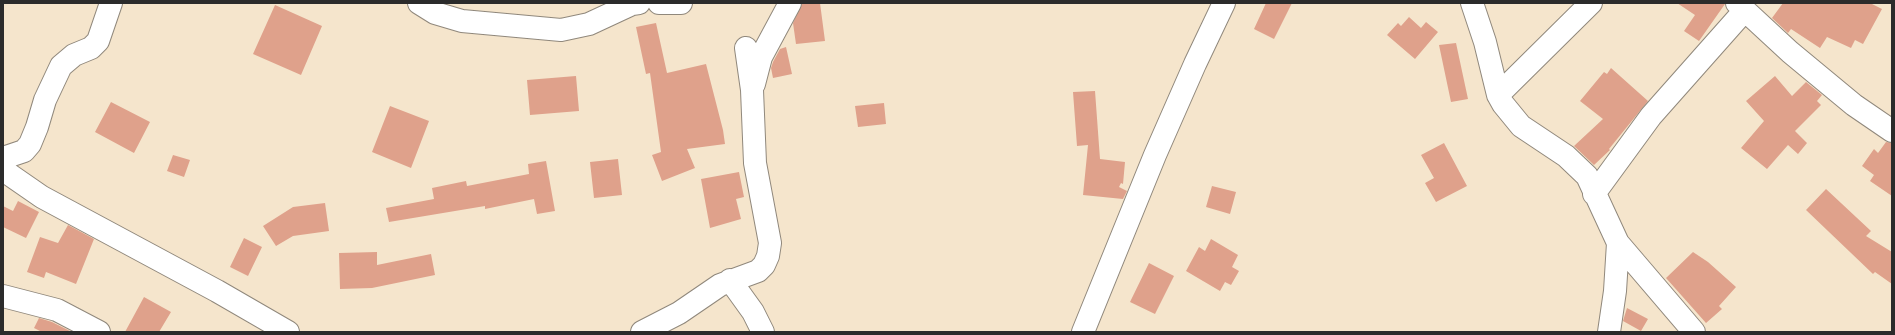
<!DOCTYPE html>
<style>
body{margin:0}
#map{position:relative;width:1895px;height:335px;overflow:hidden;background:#f5e5cc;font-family:"Balsamiq Sans",sans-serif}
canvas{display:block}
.frame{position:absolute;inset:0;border:4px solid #2b2b2b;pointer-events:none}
</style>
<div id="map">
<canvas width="1895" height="335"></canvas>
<div class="frame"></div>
</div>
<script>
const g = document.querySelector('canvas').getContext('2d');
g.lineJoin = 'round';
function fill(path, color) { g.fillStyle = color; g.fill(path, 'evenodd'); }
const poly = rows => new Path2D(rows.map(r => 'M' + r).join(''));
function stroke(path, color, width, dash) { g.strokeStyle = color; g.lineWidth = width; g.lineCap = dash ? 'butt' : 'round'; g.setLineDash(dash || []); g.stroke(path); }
fill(poly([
 [820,3,825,41,796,44,793,23,802,4],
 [1266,3,1292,3,1274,39,1254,29],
 [1677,3,1725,3,1725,4,1699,41,1684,31,1695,15],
 [1783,3,1870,3,1882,9,1863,44,1855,40,1851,48,1827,37,1820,48,1791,29,1788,33,1772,18],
 [275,5,322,26,301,75,253,54],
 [1409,17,1421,28,1426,22,1438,32,1415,59,1387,35,1398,23,1401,26],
 [656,23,667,73,706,64,723,130,725,144,687,149,695,168,662,181,652,155,661,152,650,73,646,74,636,27],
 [1456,43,1468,99,1451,102,1439,45],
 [786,47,792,74,773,78,771,68,773,62,780,49],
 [1611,68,1648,101,1609,149,1610,150,1594,165,1574,146,1603,119,1580,101,1604,72,1607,74],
 [576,76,579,111,530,115,527,80],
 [1775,76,1792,96,1806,82,1822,95,1817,101,1821,105,1795,131,1807,143,1798,154,1788,145,1767,169,1741,148,1764,121,1746,101],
 [1095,91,1100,159,1125,162,1123,184,1121,183,1119,187,1127,191,1123,199,1083,195,1088,145,1077,146,1073,92],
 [111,102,150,122,134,153,95,132],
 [884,103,886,124,858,127,855,106],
 [390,106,429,121,411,168,372,152],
 [1886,142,1892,143,1892,196,1870,181,1874,175,1862,166,1874,149,1878,153],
 [1444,143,1467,186,1436,202,1425,183,1434,178,1421,155],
 [173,155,190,160,184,177,167,171],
 [618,159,622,195,594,198,590,162],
 [546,161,555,211,537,214,534,199,485,209,485,206,389,222,386,208,434,199,432,188,466,181,467,186,529,174,528,164],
 [739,172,744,197,736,199,741,219,710,228,701,179],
 [1212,186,1236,192,1230,214,1206,207],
 [1826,189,1871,231,1866,236,1892,252,1892,284,1875,272,1873,274,1806,210],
 [18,201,39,212,26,238,3,227,3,206,13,211],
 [325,203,329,231,293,236,276,246,263,226,293,207],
 [68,225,94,239,76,284,46,272,44,278,27,272,40,237,58,243],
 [244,238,262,247,248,276,230,267],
 [1211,239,1238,255,1232,267,1239,271,1231,285,1225,282,1220,291,1186,271,1199,247,1205,251],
 [377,252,377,265,431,254,435,275,372,288,340,289,339,253],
 [1693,252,1708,262,1736,287,1719,306,1722,309,1706,323,1666,278],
 [1149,263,1174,276,1155,314,1130,302],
 [144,297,171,312,159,332,125,332],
 [1627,308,1648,319,1641,331,1623,321],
 [39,318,52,322,72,332,42,332,34,328]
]), '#dfa18b');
const minor = poly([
 [419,3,435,13,462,21,561,30,589,24,632,4,639,3],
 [659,3,681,3],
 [1472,3,1485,42,1498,95,1503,104,1521,126,1566,156,1587,176,1618,243,1615,291,1609,332],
 [1737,3,1790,52,1854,105,1892,131],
 [754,84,761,57,790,3],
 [1498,95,1591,3],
 [3,158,24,151,30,144,37,127,45,100,61,66,74,55,91,48,98,41,111,3],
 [3,170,42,197,217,291,288,332],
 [1594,194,1651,116,1745,10],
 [1618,243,1694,332],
 [730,280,753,312,763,332],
 [3,296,57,310,99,332],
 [642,332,679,313,720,285,758,271,764,265,768,256,770,243,755,163,752,90,746,48],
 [1083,332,1155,155,1195,64,1224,3]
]);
stroke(minor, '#90887c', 24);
stroke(minor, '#fff', 22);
</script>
